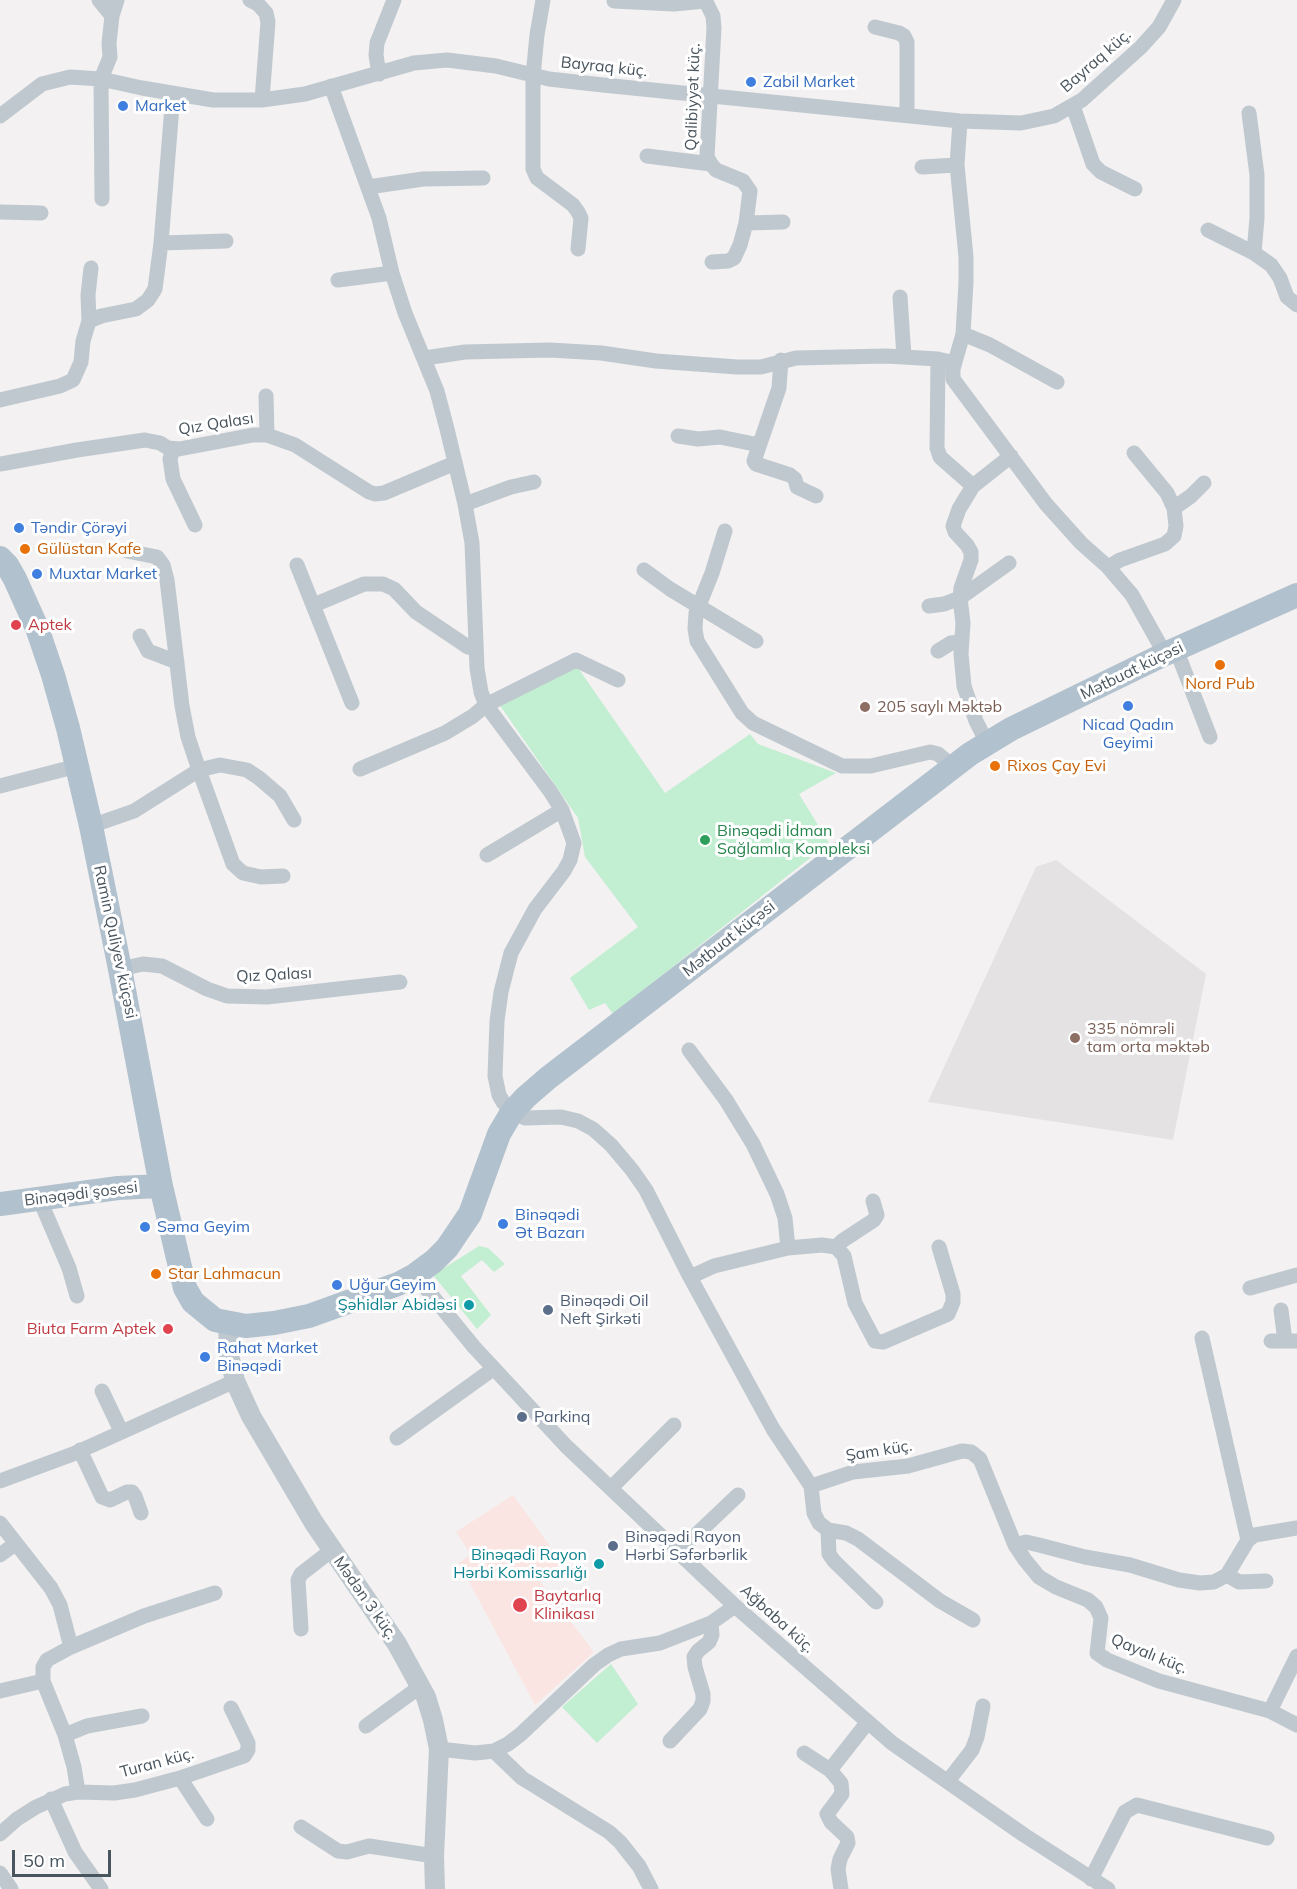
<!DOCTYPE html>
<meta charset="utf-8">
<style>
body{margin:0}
#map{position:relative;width:1297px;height:1889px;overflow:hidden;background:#f3f1f1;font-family:Mulish,sans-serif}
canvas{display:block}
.scale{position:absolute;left:12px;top:1850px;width:99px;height:27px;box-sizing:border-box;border:3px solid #49555e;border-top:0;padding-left:8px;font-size:18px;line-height:21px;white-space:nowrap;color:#49555e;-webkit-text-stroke:4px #fff;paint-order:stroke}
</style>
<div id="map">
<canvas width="1297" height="1889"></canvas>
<div class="scale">50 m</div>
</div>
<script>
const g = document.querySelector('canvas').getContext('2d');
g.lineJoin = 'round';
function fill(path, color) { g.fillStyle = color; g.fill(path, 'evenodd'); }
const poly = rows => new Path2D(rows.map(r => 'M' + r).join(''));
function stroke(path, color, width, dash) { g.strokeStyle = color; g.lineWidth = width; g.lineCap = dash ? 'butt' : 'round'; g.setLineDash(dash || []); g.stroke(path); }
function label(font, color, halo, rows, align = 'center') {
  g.font = font + ' Mulish,sans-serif'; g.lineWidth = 6; g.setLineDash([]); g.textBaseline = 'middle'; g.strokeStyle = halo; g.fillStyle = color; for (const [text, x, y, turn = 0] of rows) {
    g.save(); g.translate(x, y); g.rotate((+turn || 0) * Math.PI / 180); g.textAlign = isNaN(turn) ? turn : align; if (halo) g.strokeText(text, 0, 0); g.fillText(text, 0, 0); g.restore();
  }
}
fill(poly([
 [1056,860,1206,974,1173,1140,928,1102,1036,867]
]), '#e4e2e3');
fill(poly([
 [513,1495,562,1563,539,1580,594,1652,535,1705,459,1563,471,1554,456,1532]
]), '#fbe5e3');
fill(poly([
 [576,665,665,793,750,734,758,744,836,773,799,794,829,843,613,1014,605,1003,589,1010,570,978,638,927,585,857,578,818,499,704],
 [479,1246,488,1248,505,1264,494,1272,482,1260,461,1276,491,1315,477,1329,433,1275],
 [611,1664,638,1704,597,1743,562,1707]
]), '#c2eed2');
stroke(poly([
 [99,0,112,16],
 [250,0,258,4,266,13,268,22,262,100],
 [543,0,537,35,533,76,533,169,537,178,573,205,578,212,581,218,578,249],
 [705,0,713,16,714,28,707,157,711,164,716,170,743,181,750,191,746,223,740,245,734,258,728,261,712,262],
 [614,1,674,4,705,1],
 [875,27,899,33,904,36,907,42,907,115],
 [379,74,376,55,377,43,394,0],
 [331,86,379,218,392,273,405,313,437,391,447,429,465,504,472,543,477,668,481,692,486,705,550,791,562,810,574,843,570,860,564,871,535,909,511,953,501,992,497,1021,495,1076,499,1095,503,1102,512,1112,525,1118,561,1117,578,1121,593,1129,611,1145,632,1170,646,1190,690,1277,773,1429,811,1486,853,1472,908,1466,962,1451,971,1452,980,1459,1015,1545,1026,1542,1039,1545,1085,1557,1130,1565,1179,1580,1200,1583,1214,1582,1227,1575,1248,1540,1255,1535,1297,1528],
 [1073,106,1093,164,1101,172,1135,189],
 [1249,113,1257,175,1257,218,1254,253],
 [0,116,42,84,70,77,101,79,142,88,213,100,262,100,305,94,414,63,447,60,496,66,549,79,603,85,960,121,1021,123,1054,116,1082,100,1141,47,1159,27,1174,0],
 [960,121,957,165,966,257,966,282,963,334,953,369,953,379,1046,504,1081,543,1108,567,1132,595,1165,654],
 [647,156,711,164],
 [922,167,957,165],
 [368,187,423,179,483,178],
 [102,199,101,79,110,57,109,43,112,16,117,0],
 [0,212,41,213],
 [746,223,783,222],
 [1208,230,1254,253,1271,265,1280,278,1287,297,1297,305],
 [161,243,226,241],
 [338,280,392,273],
 [900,297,904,357],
 [89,321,88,295,91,268],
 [963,334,990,345,1057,382],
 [425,358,465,352,550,350,601,353,656,361,737,367,761,367,796,358,886,356,938,359,954,363],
 [938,359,937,448,940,457,973,486],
 [781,360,779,388,754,461,756,464,790,475,795,479,797,487,816,496],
 [266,396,267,435],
 [0,400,60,386,73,380,81,362,83,341,89,321,101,316,136,309,148,300,155,289,161,243,173,94],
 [678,436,698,439,720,437,759,445],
 [173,449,170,459,173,479,195,525],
 [0,464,77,450,145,440,160,443,168,448,179,449,253,435,267,435,295,445,369,492,375,494,384,493,455,463],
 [465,504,511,487,534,482],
 [1174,508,1191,496,1204,483],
 [725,531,712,573,696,613,695,629,697,641,742,713,753,723,842,766,871,766,930,752,938,754,952,766],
 [127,551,157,557,163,565,167,580,182,706,188,737,199,770,233,864,243,873,261,877,283,876],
 [297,565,352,703],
 [1108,567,1120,560,1165,544,1174,536,1176,526,1174,508,1167,493,1134,453],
 [644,570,670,589,756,641],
 [314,605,364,584,383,584,394,589,416,612,468,647,476,648],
 [929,606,944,604,960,598,1009,563],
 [140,636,148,651,177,662],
 [1176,649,1210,737],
 [938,651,951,643,960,642],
 [987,743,976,721,964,686,961,654,963,623,960,598,961,588,971,560,971,552,967,545,955,532,953,526,959,509,973,486,1011,456],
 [360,769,445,733,473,716,486,705,576,660,618,680],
 [0,786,77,766],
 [91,826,134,811,199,770,220,765,247,770,259,778,280,796,294,820],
 [487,855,562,810],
 [120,969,143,964,162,966,207,989,227,996,267,997,400,982],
 [689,1050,726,1100,753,1144,777,1194,785,1218,788,1248],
 [39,1198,69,1268,77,1296],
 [836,1247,842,1241,874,1220,877,1215,873,1201],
 [415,1275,474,1347,566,1446,735,1606,892,1743,1024,1835,1108,1889],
 [690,1277,714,1266,788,1248,822,1245,836,1247,844,1256,855,1303,875,1341,883,1342,948,1314,953,1302,953,1294,939,1247],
 [1250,1288,1297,1275],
 [1281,1310,1285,1341],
 [1202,1338,1248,1540],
 [1271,1341,1297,1341],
 [102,1391,121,1431],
 [397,1438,493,1369],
 [80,1450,102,1497,110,1500,127,1492,132,1492,135,1496,141,1513],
 [0,1481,73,1454,235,1381],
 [811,1486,814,1513,819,1523,828,1530,846,1533,858,1539,940,1601,973,1620],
 [611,1488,674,1425],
 [0,1523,51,1588,60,1605,71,1647,47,1660,43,1667,43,1681,65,1735,74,1767,78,1792],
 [828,1530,829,1554,834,1561,876,1602],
 [1015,1545,1025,1560,1039,1577,1056,1587,1088,1600,1096,1607,1101,1618,1097,1653,1107,1660,1159,1681,1270,1711,1297,1725],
 [677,1553,738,1495],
 [0,1555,15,1544],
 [1227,1575,1239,1582,1266,1581],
 [301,1629,298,1580,301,1574,332,1550],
 [71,1647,144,1616,215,1593],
 [0,1691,43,1681],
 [1270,1711,1297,1656],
 [366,1726,421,1686],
 [65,1735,87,1726,142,1716],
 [670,1741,700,1709,703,1701,703,1694,695,1667,694,1657,698,1651,709,1642,712,1635,711,1623],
 [439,1749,475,1753,494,1751,508,1744,521,1734,594,1665,608,1655,621,1649,660,1643,711,1623,735,1606],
 [494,1751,522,1778,609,1832,620,1842,639,1866,651,1889],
 [804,1753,830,1770,841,1783,842,1794,827,1814,831,1822,847,1837,848,1843,840,1859,838,1869,841,1889],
 [830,1770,867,1723],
 [180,1778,207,1819],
 [948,1781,972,1750,977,1737,983,1706],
 [51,1799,75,1852,101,1889],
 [301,1827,338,1851,347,1852,369,1846,434,1856],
 [0,1834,17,1819,36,1807,65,1794,78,1792,114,1793,135,1790,180,1778,244,1756,248,1750,248,1743,231,1708],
 [0,1873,11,1889],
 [1091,1879,1125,1812,1137,1805,1267,1838]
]), '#bfc8cf', 15);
stroke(poly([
 [228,1324,229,1355,235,1381,251,1416,314,1523,397,1644,426,1697,433,1720,439,1749,434,1856,435,1889]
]), '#bfc8cf', 20);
stroke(poly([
 [0,558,7,565,15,579,37,628,53,675,68,728,91,826,120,969,161,1186,185,1288,193,1302,215,1320,246,1326,274,1323,309,1316,398,1284,415,1275,434,1261,447,1248,470,1214,499,1134,512,1112,526,1097,548,1078,970,754,1011,729,1165,654,1297,595],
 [0,1204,118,1188,161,1186]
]), '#b2c1ce', 24);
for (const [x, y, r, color] of [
 [751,82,6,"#3f7fe0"],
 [123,106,6,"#3f7fe0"],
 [19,528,6,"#3f7fe0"],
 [25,549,6,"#e8710a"],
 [37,574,6,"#3f7fe0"],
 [16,625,6,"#e0444e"],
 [1220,665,6,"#e8710a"],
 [1128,706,6,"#3f7fe0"],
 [865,707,6,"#8d6e63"],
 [995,766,6,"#e8710a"],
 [705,840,6,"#2e9e5b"],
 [1075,1038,6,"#8d6e63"],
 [503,1224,6,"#3f7fe0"],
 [145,1227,6,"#3f7fe0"],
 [156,1274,6,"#e8710a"],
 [337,1285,6,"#3f7fe0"],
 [469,1305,6,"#0f9aa8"],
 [548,1310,6,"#5c6f8a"],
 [168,1329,6,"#e0444e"],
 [205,1357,6,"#3f7fe0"],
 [522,1417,6,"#5c6f8a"],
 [613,1546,6,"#5c6f8a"],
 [599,1564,6,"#0f9aa8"],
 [520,1605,8,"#e0444e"]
]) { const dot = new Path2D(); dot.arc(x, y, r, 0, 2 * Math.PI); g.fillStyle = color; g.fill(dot); stroke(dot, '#fff', 2); }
label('16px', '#49555e', '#fff', [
 ["Bayraq küç.",1096,61,-41],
 ["Bayraq küç.",604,67,6],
 ["Qalibiyyət küç.",693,97,-88],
 ["Qız Qalası",216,424,-9],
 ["Mətbuat küçəsi",1132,671,-26],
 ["Mətbuat küçəsi",729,939,-38],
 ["Ramin Quliyev küçəsi",115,942,78],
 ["Qız Qalası",274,975,-3],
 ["Binəqədi şosesi",81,1194,-7],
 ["Şam küç.",879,1451,-9],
 ["Mədən 3 küç.",365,1598,55],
 ["Ağbaba küç.",777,1619,42],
 ["Qayalı küç.",1149,1654,22],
 ["Turan küç.",157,1763,-15]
]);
label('16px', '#366cbe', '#fff', [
 ["Zabil Market",763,82],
 ["Market",135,106],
 ["Təndir Çörəyi",31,528],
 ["Muxtar Market",49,574],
 ["Nicad Qadın",1128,725,"center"],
 ["Geyimi",1128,743,"center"],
 ["Binəqədi",515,1215],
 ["Ət Bazarı",515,1233],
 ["Səma Geyim",157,1227],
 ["Uğur Geyim",349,1285],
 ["Rahat Market",217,1348],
 ["Binəqədi",217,1366]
], 'left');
label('16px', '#c56008', '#fff', [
 ["Gülüstan Kafe",37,549],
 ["Nord Pub",1220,684,"center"],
 ["Rixos Çay Evi",1007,766],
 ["Star Lahmacun",168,1274]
], 'left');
label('16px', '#be3a42', '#fff', [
 ["Aptek",28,625],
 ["Biuta Farm Aptek",156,1329,"right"],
 ["Baytarlıq",534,1596],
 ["Klinikası",534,1614]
], 'left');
label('16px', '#785e54', '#fff', [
 ["205 saylı Məktəb",877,707],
 ["335 nömrəli",1087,1029],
 ["tam orta məktəb",1087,1047]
], 'left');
label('16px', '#27864d', '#fff', [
 ["Binəqədi İdman",717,831],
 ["Sağlamlıq Kompleksi",717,849]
], 'left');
label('16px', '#4e5e75', '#fff', [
 ["Binəqədi Oil",560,1301],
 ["Neft Şirkəti",560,1319],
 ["Parkinq",534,1417],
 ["Binəqədi Rayon",625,1537],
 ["Hərbi Səfərbərlik",625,1555]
], 'left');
label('16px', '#0d838f', '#fff', [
 ["Şəhidlər Abidəsi",457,1305],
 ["Binəqədi Rayon",587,1555],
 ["Hərbi Komissarlığı",587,1573]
], 'right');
</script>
